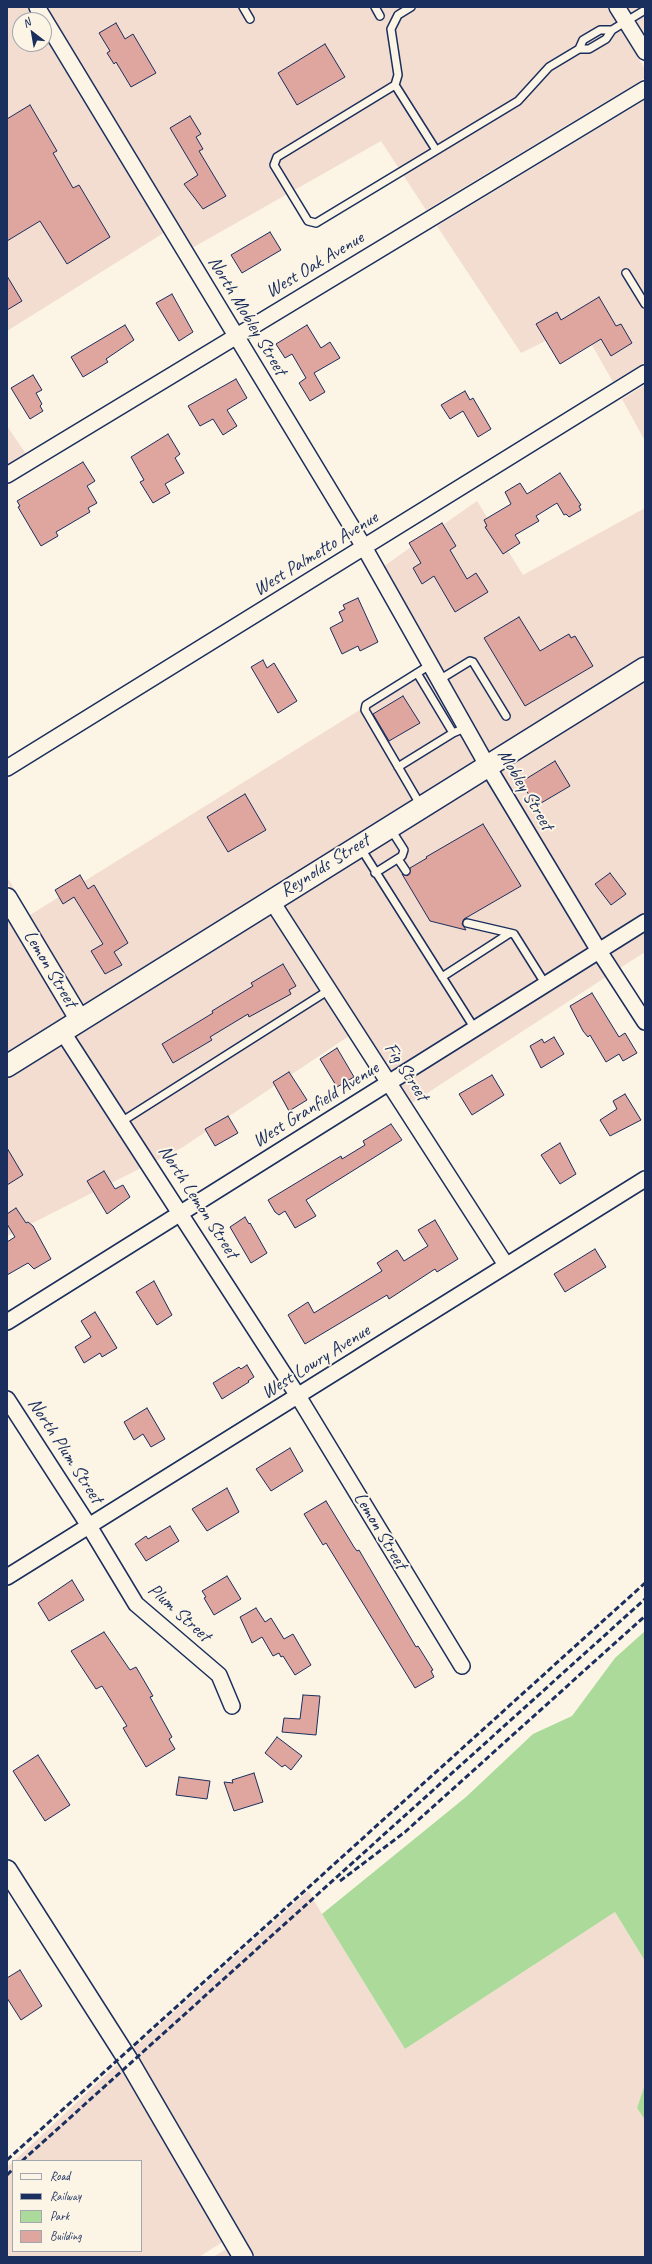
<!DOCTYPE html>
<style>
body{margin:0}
#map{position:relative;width:652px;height:2264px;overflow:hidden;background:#fcf5e5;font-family:Caveat,sans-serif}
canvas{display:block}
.frame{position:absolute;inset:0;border:8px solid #1b2f5e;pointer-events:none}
.legend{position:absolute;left:12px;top:2160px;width:130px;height:92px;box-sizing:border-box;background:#fcf5e5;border:1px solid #a2a6af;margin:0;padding:5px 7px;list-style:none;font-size:12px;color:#1b2f5e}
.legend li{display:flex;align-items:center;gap:8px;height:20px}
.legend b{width:20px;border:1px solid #a2a6af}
.north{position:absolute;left:12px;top:12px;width:40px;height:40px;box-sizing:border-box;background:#fcf5e5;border:1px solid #a2a6af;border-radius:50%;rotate:329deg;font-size:11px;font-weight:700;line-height:16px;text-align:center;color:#1b2f5e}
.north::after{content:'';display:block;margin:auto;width:14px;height:18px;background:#1b2f5e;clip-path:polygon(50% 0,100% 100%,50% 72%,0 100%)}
</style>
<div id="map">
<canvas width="652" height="2264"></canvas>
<div class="frame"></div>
<ul class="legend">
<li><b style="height:5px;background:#fcf5e5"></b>Road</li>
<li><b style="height:5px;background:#1b2f5e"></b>Railway</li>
<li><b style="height:11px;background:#acda9a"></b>Park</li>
<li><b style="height:11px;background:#dfa59f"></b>Building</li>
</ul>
<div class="north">N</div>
</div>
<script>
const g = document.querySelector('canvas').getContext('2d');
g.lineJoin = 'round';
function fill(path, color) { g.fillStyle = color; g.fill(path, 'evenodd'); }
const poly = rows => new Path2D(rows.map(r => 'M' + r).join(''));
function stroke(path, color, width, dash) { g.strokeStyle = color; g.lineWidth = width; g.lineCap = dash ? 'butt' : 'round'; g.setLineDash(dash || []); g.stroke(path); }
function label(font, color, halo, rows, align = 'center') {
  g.font = font + ' Caveat,sans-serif'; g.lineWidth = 4; g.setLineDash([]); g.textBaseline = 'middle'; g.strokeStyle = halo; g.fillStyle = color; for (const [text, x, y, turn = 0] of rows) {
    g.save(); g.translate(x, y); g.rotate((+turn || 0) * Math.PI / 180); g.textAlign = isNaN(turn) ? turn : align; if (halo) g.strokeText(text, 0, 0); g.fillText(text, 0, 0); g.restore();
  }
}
fill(poly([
 [7,7,37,7,170,229,7,331],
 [20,20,44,20,44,44,20,44],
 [47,7,607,7,645,69,645,78,426,210,381,141,192,248],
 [627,7,645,7,645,36],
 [645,100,645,362,613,382,580,324,521,353,437,226],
 [645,385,645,441,622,399],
 [7,426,31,461,7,475],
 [477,501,523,575,645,508,645,657,489,753,384,566],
 [424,670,475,761,82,1007,7,882,7,877,30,915],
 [645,679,645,952,620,968,499,769],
 [485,778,606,977,412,1103,283,904],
 [269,913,349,1036,183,1147,156,1161,74,1035],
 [7,915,68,1016,7,1055],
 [60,1044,141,1168,7,1236,7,1077],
 [308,1891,405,2049,615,1912,645,1961,645,2084,637,2108,645,2120,645,2257,252,2257,132,2050],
 [120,2062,224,2241,199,2257,7,2257,7,2167,13,2162,13,2251,141,2251,141,2161,14,2161],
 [226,2249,230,2257,213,2257]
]), '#f3ddd0');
fill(poly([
 [645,1631,645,1961,615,1912,405,2049,322,1914,466,1797,533,1734,572,1716,615,1658],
 [645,2084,645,2120,637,2108]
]), '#acda9a');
const building = poly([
 [116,23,125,39,133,34,156,73,131,87,116,62,114,64,107,53,110,51,99,33,116,23],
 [325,44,345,77,297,105,278,73,325,44],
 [30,105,57,151,53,153,73,188,79,185,110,237,67,264,40,221,7,241,7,119,30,105],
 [190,116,201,134,196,137,203,149,199,151,226,196,203,209,184,184,198,175,170,128,190,116],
 [270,232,281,250,242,273,231,255,270,232],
 [7,276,22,301,7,310,7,276],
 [172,294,193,332,179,341,156,303,172,294],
 [599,297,616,326,621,324,632,343,611,356,601,339,560,364,536,324,557,312,561,320,599,297],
 [125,325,134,340,106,359,108,362,83,377,71,357,125,325],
 [307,325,321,348,330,342,340,358,314,373,325,392,310,401,299,383,306,378,292,354,285,358,276,344,307,325],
 [33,375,42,390,36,393,42,404,40,406,43,411,30,419,11,388,33,375],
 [236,379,247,398,227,410,237,426,223,435,213,419,200,426,188,406,236,379],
 [465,391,470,400,473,398,491,429,478,437,463,411,450,419,441,405,465,391],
 [168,434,180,454,175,458,184,473,165,484,170,493,153,503,140,482,144,480,131,457,168,434],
 [83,462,95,481,87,486,97,503,88,508,90,512,56,532,58,536,41,546,18,507,20,506,17,501,83,462],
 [560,473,581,505,579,506,581,510,569,517,566,514,564,515,557,503,536,516,539,521,515,535,520,543,503,554,485,527,487,526,484,520,511,504,505,492,520,483,527,494,560,473],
 [442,523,456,546,450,550,467,579,476,573,488,592,455,612,434,576,422,584,413,568,421,563,409,543,442,523],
 [358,598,378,642,360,651,358,646,342,654,330,628,343,621,339,612,345,609,343,605,358,598],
 [519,617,540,651,569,634,571,638,575,636,593,666,525,706,484,638,519,617],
 [263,660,267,668,274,663,297,701,278,713,251,667,263,660],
 [403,696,420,723,389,741,373,714,403,696],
 [555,761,570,786,536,806,521,782,555,761],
 [245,794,266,830,228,852,207,817,245,794],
 [483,824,521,886,464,919,462,924,466,930,430,921,402,874,408,875,410,868,427,858,426,857,483,824],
 [610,873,626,894,611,905,595,884,610,873],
 [80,875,88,889,94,885,128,943,114,952,122,965,105,974,91,951,103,944,74,897,63,904,55,890,80,875],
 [283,964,296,986,289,990,291,994,249,1017,248,1014,210,1037,212,1040,173,1063,162,1044,213,1013,212,1011,253,986,251,983,283,964],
 [592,993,619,1037,625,1033,637,1053,623,1061,619,1054,606,1062,590,1035,588,1037,583,1031,570,1006,592,993],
 [554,1037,564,1054,541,1068,530,1046,542,1039,544,1043,554,1037],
 [337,1048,354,1077,337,1087,320,1059,337,1048],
 [289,1072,307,1100,289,1111,273,1082,289,1072],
 [492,1075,504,1095,472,1115,459,1094,492,1075],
 [625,1094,641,1120,610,1136,600,1120,617,1109,613,1101,625,1094],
 [228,1116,238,1133,215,1146,205,1129,228,1116],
 [391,1124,402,1140,306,1200,316,1216,295,1228,285,1211,279,1215,275,1212,268,1200,341,1156,342,1159,365,1145,363,1141,391,1124],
 [560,1143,576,1174,560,1184,541,1155,560,1143],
 [7,1148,23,1175,7,1185,7,1148],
 [104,1171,115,1189,123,1185,130,1197,107,1214,87,1181,104,1171],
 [16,1208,26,1223,28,1222,33,1226,51,1259,34,1269,28,1263,7,1275,7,1242,15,1237,7,1224,7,1214,16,1208],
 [245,1217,249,1224,250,1223,267,1253,251,1263,230,1227,245,1217],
 [435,1220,458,1259,437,1272,435,1269,389,1299,387,1295,305,1344,288,1315,308,1302,314,1313,382,1271,377,1263,397,1250,404,1261,428,1246,418,1230,435,1220],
 [595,1249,606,1267,565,1292,554,1274,595,1249],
 [154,1281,172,1315,157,1325,136,1292,154,1281],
 [95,1312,117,1348,102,1357,100,1353,84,1363,75,1347,91,1337,81,1321,95,1312],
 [247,1365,254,1377,248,1381,249,1382,222,1399,213,1383,239,1367,241,1369,247,1365],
 [147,1408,165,1439,151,1447,143,1434,134,1440,124,1422,147,1408],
 [290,1448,303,1471,271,1491,256,1469,290,1448],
 [227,1488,239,1512,207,1531,192,1509,227,1488],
 [326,1501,354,1547,357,1551,359,1550,416,1647,418,1646,433,1670,431,1671,434,1677,415,1688,326,1543,323,1545,304,1514,326,1501],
 [170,1526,179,1541,146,1561,135,1544,146,1536,148,1539,170,1526],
 [227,1576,241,1599,214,1615,204,1598,206,1597,202,1591,227,1576],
 [72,1580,84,1600,49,1621,38,1603,72,1580],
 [256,1608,265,1622,271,1618,284,1639,293,1634,311,1665,295,1675,283,1656,281,1657,279,1653,273,1656,262,1637,252,1643,240,1617,256,1608],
 [104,1632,130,1670,136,1667,153,1696,150,1697,172,1737,169,1739,175,1749,146,1767,123,1728,127,1726,102,1686,96,1689,71,1651,104,1632],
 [303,1695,320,1696,316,1735,282,1732,284,1718,300,1719,303,1695],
 [277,1737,302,1756,291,1770,285,1765,282,1767,265,1753,277,1737],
 [38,1755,70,1805,45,1821,13,1771,38,1755],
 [254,1773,263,1802,234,1811,224,1782,233,1783,232,1780,254,1773],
 [179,1777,210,1781,207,1799,176,1795,179,1777],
 [20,1970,42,2006,21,2020,7,1998,7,1978,20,1970]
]);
fill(building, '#dfa59f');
stroke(building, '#1b2f5e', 1);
const service = poly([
 [243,7,250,19],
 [375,7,380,16],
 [411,7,398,15,391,29,398,75,395,85,277,157,274,165,308,221,316,223,518,101,549,67,579,49],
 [612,30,600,30,583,40,579,49,589,49,606,39,612,30,645,10],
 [395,85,436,150],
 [626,273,645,304],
 [417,673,453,733],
 [439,680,470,661,473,662,506,716],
 [398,767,453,733,465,728],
 [421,806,365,710,366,705,430,665],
 [360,847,475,1029],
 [398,859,406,871],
 [375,873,402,856,404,850,390,828],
 [467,923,510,933],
 [442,977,510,933,514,934,546,985],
 [121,1122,329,990]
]);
const minor = poly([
 [37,7,364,547,487,765,599,951,645,1022],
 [617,7,645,52],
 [7,475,645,89],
 [7,768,645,373],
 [271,900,506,1265],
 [62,1031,298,1396,462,1666],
 [7,1322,645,922],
 [7,1399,89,1526,136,1604,219,1675,232,1706],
 [7,1577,645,1179]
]);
const tertiary = poly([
 [7,898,80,1020],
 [7,1870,130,2063,243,2257]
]);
const secondary = poly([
 [7,1066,645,668]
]);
stroke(service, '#1b2f5e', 10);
stroke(minor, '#1b2f5e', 18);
stroke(tertiary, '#1b2f5e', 22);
stroke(secondary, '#1b2f5e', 24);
stroke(service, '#fcf5e5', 7);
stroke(minor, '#fcf5e5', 15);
stroke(tertiary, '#fcf5e5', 19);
stroke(secondary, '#fcf5e5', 21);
stroke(poly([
 [340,1881,405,1832,645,1616],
 [7,2160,645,1583],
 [22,2161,645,1599],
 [7,2175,13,2169]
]), '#1b2f5e', 3, [6, 3]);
label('19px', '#1b2f5e', '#fcf5e5', [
 ["West Oak Avenue",315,265,-31],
 ["North Mobley Street",247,316,59],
 ["West Palmetto Avenue",316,554,-32],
 ["Mobley Street",525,790,59],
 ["Reynolds Street",325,866,-32],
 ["Lemon Street",50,969,59],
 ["Fig Street",406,1072,57],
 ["West Granfield Avenue",316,1105,-32],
 ["North Lemon Street",198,1202,57],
 ["West Lowry Avenue",316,1362,-32],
 ["North Plum Street",65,1451,57],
 ["Lemon Street",380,1531,59],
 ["Plum Street",179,1613,42]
]);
</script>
